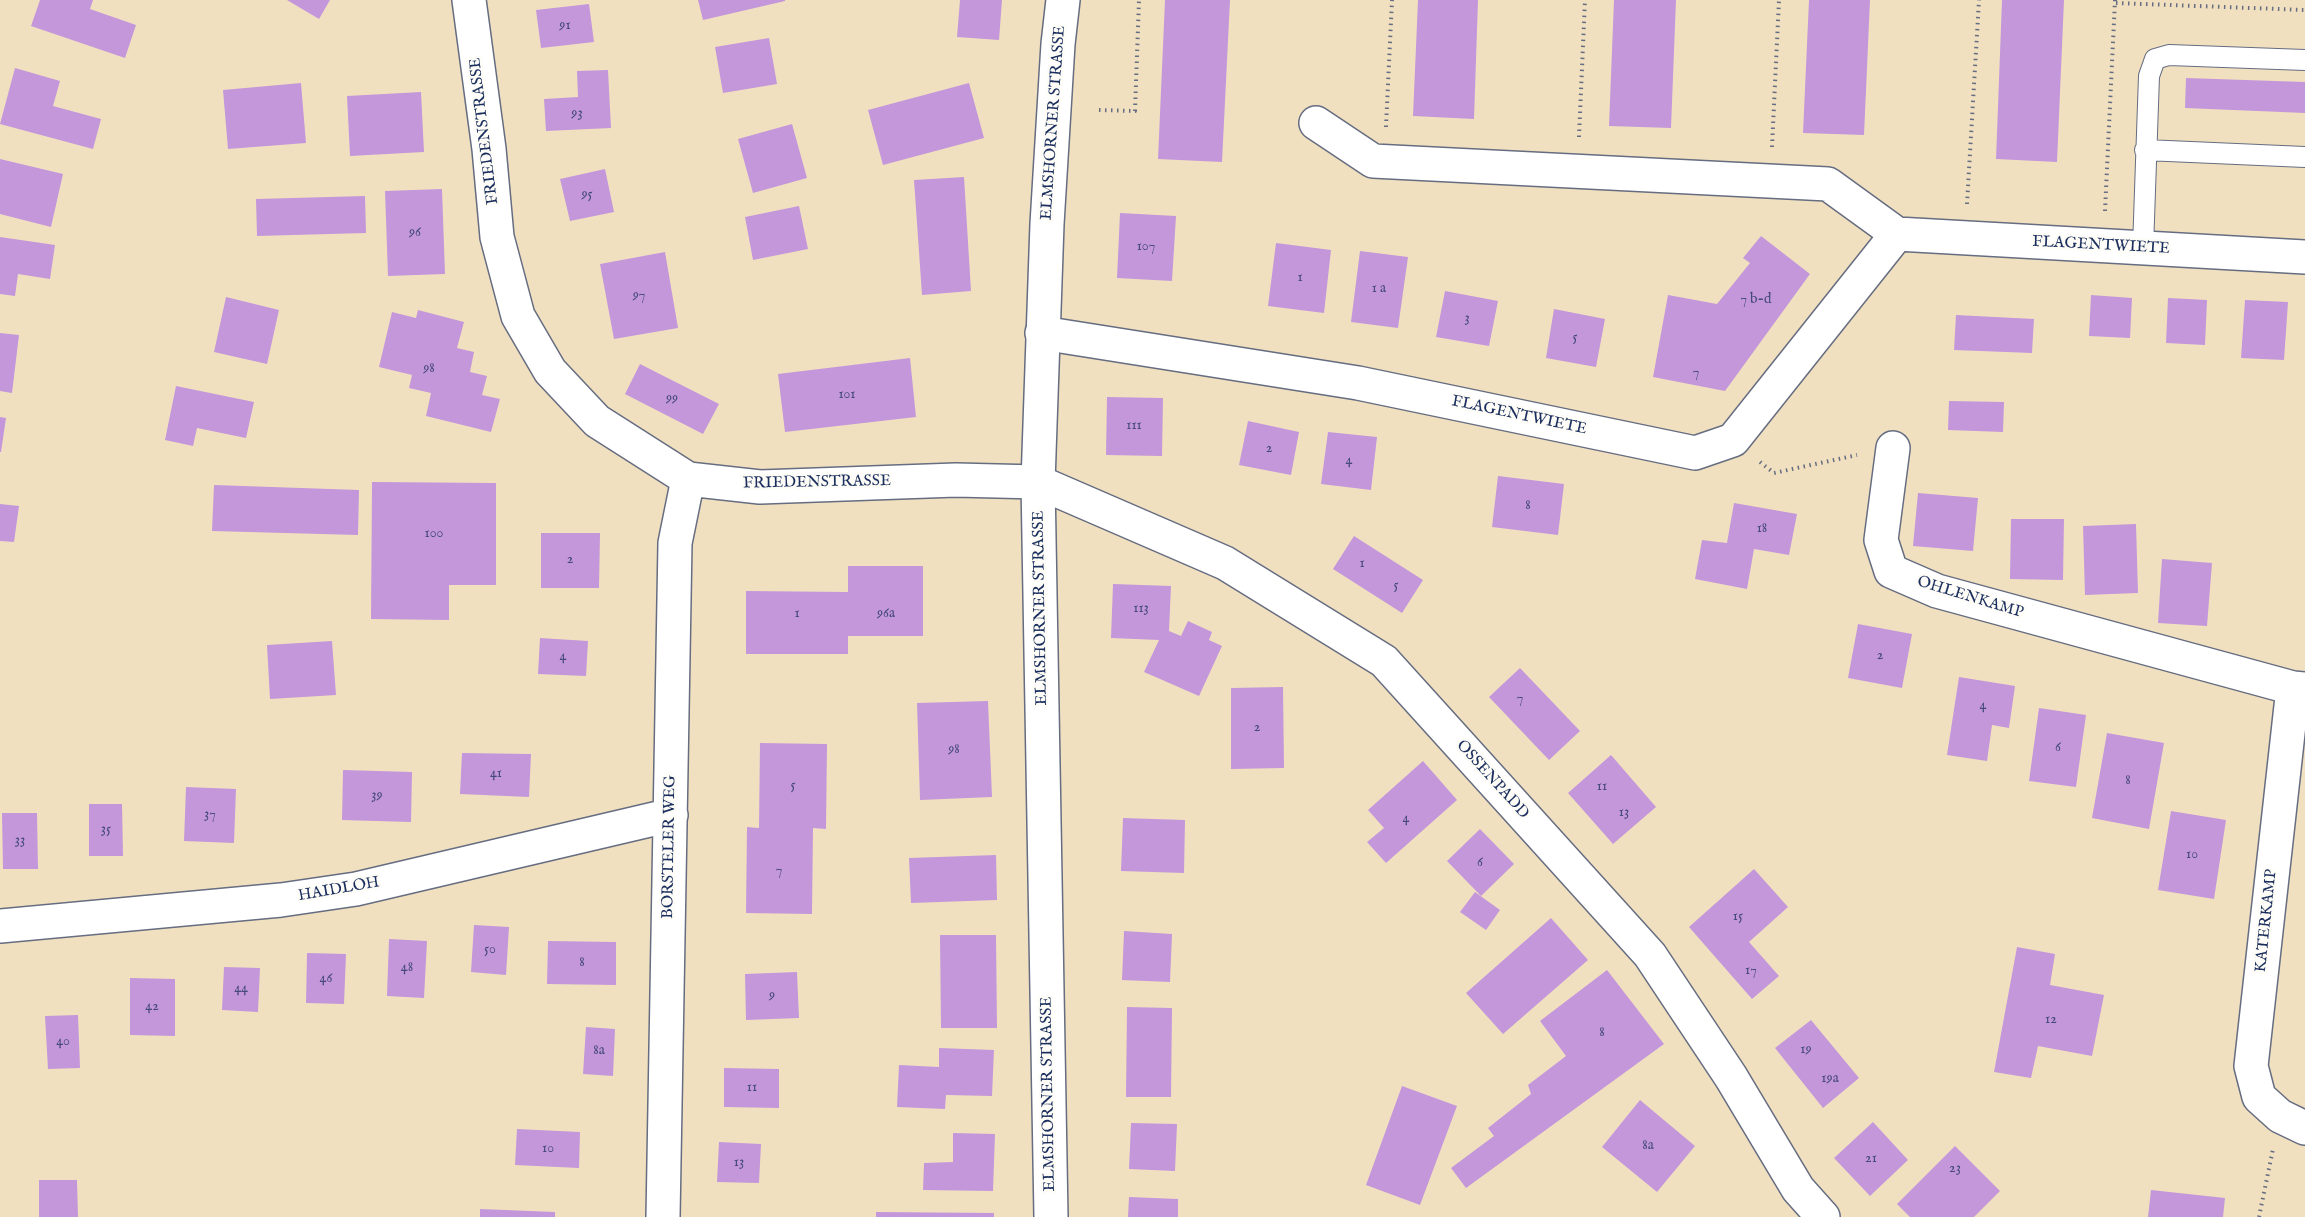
<!DOCTYPE html>
<style>
body{margin:0}
canvas{display:block;background:#f0e0c0}
</style>
<canvas width="2305" height="1217"></canvas>
<script>
const g = document.querySelector('canvas').getContext('2d');
g.lineJoin = 'round';
function fill(path, color) { g.fillStyle = color; g.fill(path, 'evenodd'); }
const poly = rows => new Path2D(rows.map(r => 'M' + r).join(''));
function stroke(path, color, width, dash) { g.strokeStyle = color; g.lineWidth = width; g.lineCap = dash ? 'butt' : 'round'; g.setLineDash(dash || []); g.stroke(path); }
function label(font, color, halo, rows, align = 'center') {
  g.font = font + ' "IM FELL English",serif'; g.lineWidth = 5; g.setLineDash([]); g.textBaseline = 'middle'; g.strokeStyle = halo; g.fillStyle = color; for (const [text, x, y, turn = 0] of rows) {
    g.save(); g.translate(x, y); g.rotate((+turn || 0) * Math.PI / 180); g.textAlign = isNaN(turn) ? turn : align; if (halo) g.strokeText(text, 0, 0); g.fillText(text, 0, 0); g.restore();
  }
}
fill(poly([
 [40,0,93,0,90,9,136,25,125,58,31,26],
 [287,0,330,0,319,19],
 [698,0,785,0,785,1,703,20],
 [960,0,1002,0,999,40,957,37],
 [1165,0,1230,0,1222,162,1158,159],
 [1418,0,1478,0,1474,119,1413,116],
 [1614,0,1676,0,1671,128,1609,126],
 [1809,0,1870,0,1864,135,1803,133],
 [2002,0,2064,0,2057,162,1996,159],
 [589,4,594,42,541,48,536,10],
 [769,38,777,84,723,93,715,47],
 [15,68,60,81,53,106,101,119,93,149,0,124],
 [608,70,611,128,546,131,544,99,578,97,577,71],
 [2186,78,2305,82,2305,113,2185,108],
 [301,83,306,143,228,149,223,90],
 [969,83,984,138,883,165,868,110],
 [421,92,424,152,350,156,347,96],
 [792,124,807,178,753,193,738,139],
 [0,159,63,174,51,227,0,214],
 [605,169,614,212,570,221,560,179],
 [964,177,971,291,922,295,914,180],
 [442,189,445,274,388,276,385,191],
 [365,196,366,233,257,236,256,199],
 [799,206,808,249,753,260,745,217],
 [1120,213,1176,216,1172,281,1117,278],
 [1761,236,1810,274,1725,391,1653,377,1668,295,1717,304,1750,263,1743,258],
 [0,237,55,245,50,279,18,274,15,296,0,294],
 [1276,243,1331,250,1324,313,1268,306],
 [1360,251,1408,257,1398,328,1351,322],
 [665,252,678,328,614,339,600,264],
 [1445,291,1498,301,1489,346,1436,337],
 [2091,295,2132,298,2130,338,2089,336],
 [226,297,279,310,267,364,214,352],
 [2168,298,2207,300,2205,345,2166,343],
 [2245,300,2288,302,2284,360,2241,358],
 [1554,309,1605,319,1596,367,1546,358],
 [418,310,464,322,457,348,474,352,470,372,487,376,482,395,500,399,491,432,426,416,431,393,409,388,412,375,379,367,392,312,416,318],
 [1956,315,2034,319,2032,353,1954,350],
 [0,333,19,335,12,393,0,391],
 [910,358,916,417,785,432,778,374],
 [640,364,719,404,703,434,625,394],
 [176,386,254,402,246,438,197,428,193,446,165,440],
 [1107,397,1163,398,1162,456,1106,455],
 [1949,401,2004,402,2003,432,1948,430],
 [0,417,6,418,1,452,0,452],
 [1248,421,1299,432,1291,475,1239,465],
 [1328,432,1377,437,1371,490,1321,484],
 [1498,476,1564,484,1558,535,1492,527],
 [372,482,496,483,496,585,449,585,449,620,371,619],
 [214,485,359,490,358,535,212,531],
 [1918,493,1978,498,1973,551,1913,546],
 [1734,503,1797,514,1789,555,1754,549,1747,589,1695,579,1702,540,1727,543],
 [0,504,19,506,14,542,0,541],
 [2011,519,2064,519,2063,580,2010,579],
 [2136,524,2138,593,2085,595,2083,526],
 [541,533,600,533,599,588,541,588],
 [1354,536,1423,580,1402,613,1333,569],
 [2162,559,2212,563,2207,626,2158,623],
 [848,566,923,566,923,636,848,636,848,654,746,654,746,591,848,592],
 [1113,584,1171,586,1169,631,1181,636,1188,621,1212,632,1209,640,1222,646,1199,696,1144,672,1159,640,1111,638],
 [1858,624,1912,634,1902,688,1848,678],
 [540,638,588,641,586,676,538,674],
 [332,641,336,695,270,699,267,645],
 [1520,668,1580,731,1549,760,1489,697],
 [1959,677,2015,686,2009,728,1992,725,1987,761,1947,755],
 [1283,687,1284,768,1231,769,1231,688],
 [988,701,992,797,920,800,917,703],
 [2039,708,2086,715,2076,787,2029,781],
 [2107,733,2164,743,2149,829,2092,818],
 [760,743,827,744,826,829,813,828,812,914,746,913,747,827,759,828],
 [462,753,531,754,529,797,460,794],
 [1611,755,1656,807,1613,844,1568,793],
 [1423,761,1457,800,1386,863,1367,842,1384,828,1368,810],
 [343,770,412,772,411,822,342,820],
 [186,787,236,789,234,843,184,841],
 [89,804,122,804,123,856,89,856],
 [2171,811,2226,820,2214,899,2158,890],
 [2,813,37,813,38,869,3,869],
 [1123,818,1185,820,1184,873,1121,871],
 [1480,829,1514,864,1481,896,1447,861],
 [996,855,997,900,911,903,909,858],
 [1754,869,1788,907,1749,942,1779,976,1752,999,1689,927],
 [1475,892,1500,910,1486,930,1460,912],
 [1551,918,1588,960,1503,1034,1466,993],
 [474,925,509,927,506,975,471,972],
 [1124,931,1172,934,1170,982,1122,980],
 [940,935,996,935,997,1028,941,1028],
 [389,939,427,941,424,998,387,996],
 [548,941,616,942,616,985,547,984],
 [2017,947,2055,954,2050,985,2104,995,2092,1056,2038,1046,2031,1078,1994,1072],
 [307,953,346,954,344,1004,306,1003],
 [224,967,260,968,258,1012,222,1010],
 [1607,970,1664,1044,1466,1188,1451,1168,1494,1136,1488,1128,1531,1094,1528,1085,1566,1056,1540,1021],
 [797,972,799,1018,746,1020,745,974],
 [130,978,175,979,175,1036,130,1035],
 [1127,1007,1172,1008,1171,1097,1126,1097],
 [78,1015,80,1068,48,1069,45,1016],
 [1811,1020,1859,1078,1823,1108,1775,1048],
 [586,1027,615,1029,613,1076,583,1074],
 [939,1048,994,1050,992,1096,946,1095,945,1109,897,1107,899,1065,939,1067],
 [724,1068,779,1069,779,1108,724,1107],
 [1402,1086,1457,1106,1420,1205,1366,1185],
 [1640,1100,1695,1146,1657,1192,1602,1147],
 [1873,1122,1908,1160,1870,1196,1834,1158],
 [1131,1123,1177,1124,1175,1171,1129,1169],
 [517,1129,580,1132,579,1168,515,1165],
 [953,1133,995,1134,993,1191,923,1190,924,1163,953,1162],
 [719,1142,761,1144,759,1183,717,1182],
 [1955,1146,2000,1191,1974,1217,1910,1217,1897,1204],
 [39,1180,77,1180,78,1217,39,1217],
 [2151,1190,2225,1198,2223,1217,2148,1217],
 [1129,1197,1178,1199,1178,1217,1128,1217],
 [480,1209,555,1212,555,1217,480,1217],
 [876,1212,994,1213,994,1217,876,1217]
]), '#c497db');
const lane = poly([
 [2145,150,2305,157],
 [2143,248,2149,76,2155,59,2169,55,2305,60]
]);
const street = poly([
 [469,0,489,149,497,237,518,316,550,371,597,421,688,479,760,487,956,480,1038,482,1225,563,1384,661,1650,955,1731,1077,1798,1189,1823,1217],
 [1316,123,1373,161,1828,184,1897,234,2305,257],
 [1042,333,1358,383,1695,453,1733,440,1897,234],
 [1893,448,1881,540,1891,571,1937,591,2293,688,2305,689],
 [2293,688,2251,1066,2259,1097,2280,1116,2305,1128],
 [0,926,281,900,356,889,671,815],
 [663,1217,675,543,688,479]
]);
const secondary = poly([
 [1051,1217,1038,482,1047,224,1058,44,1063,0]
]);
stroke(lane, '#666d80', 22);
stroke(street, '#666d80', 36);
stroke(secondary, '#666d80', 36);
stroke(poly([
 [2116,3,2305,10],
 [1099,110,1135,111,1139,0],
 [1386,127,1392,0],
 [1579,137,1585,0],
 [1772,147,1779,0],
 [1967,204,1979,0],
 [2105,211,2115,0],
 [1760,462,1774,473,1857,455],
 [2259,1217,2273,1149]
]), '#666d80', 4, [1.5, 4.5]);
stroke(lane, '#fff', 20);
stroke(street, '#fff', 33);
stroke(secondary, '#fff', 33);
label('14px', '#45497d', null, [
 ["91",565,26],
 ["93",577,114],
 ["95",587,195],
 ["96",415,233],
 ["107",1146,247],
 ["1",1300,278],
 ["1 a",1379,289],
 ["97",639,296],
 ["7 b-d",1756,300],
 ["3",1467,319],
 ["5",1575,338],
 ["98",429,369],
 ["7",1696,373],
 ["101",847,395],
 ["99",672,399],
 ["111",1134,426],
 ["2",1269,449],
 ["4",1349,461],
 ["8",1528,506],
 ["18",1762,529],
 ["100",434,534],
 ["2",570,560],
 ["1",1362,564],
 ["5",1396,586],
 ["113",1141,609],
 ["1",797,614],
 ["96a",886,614],
 ["2",1880,656],
 ["4",563,657],
 ["7",1520,699],
 ["4",1983,706],
 ["2",1257,728],
 ["6",2058,748],
 ["98",954,750],
 ["41",496,774],
 ["8",2128,781],
 ["5",793,786],
 ["11",1602,787],
 ["39",377,796],
 ["13",1624,813],
 ["37",210,815],
 ["4",1406,819],
 ["35",106,830],
 ["33",20,841],
 ["10",2192,855],
 ["6",1480,863],
 ["7",779,871],
 ["15",1738,917],
 ["50",490,950],
 ["8",582,963],
 ["48",407,968],
 ["17",1751,971],
 ["46",326,979],
 ["44",241,989],
 ["9",772,996],
 ["42",152,1007],
 ["12",2051,1020],
 ["8",1602,1033],
 ["40",63,1042],
 ["19",1806,1050],
 ["8a",599,1051],
 ["19a",1830,1079],
 ["11",752,1088],
 ["8a",1648,1146],
 ["10",548,1149],
 ["21",1871,1159],
 ["13",739,1163],
 ["23",1955,1169]
]);
label('16px', '#1b2f5e', '#fdfcf7', [
 ["ELMSHORNER STRASSE",1054,123,-86],
 ["FRIEDENSTRASSE",485,131,-97],
 ["FLAGENTWIETE",2101,246,3],
 ["FLAGENTWIETE",1519,416,12],
 ["FRIEDENSTRASSE",817,483,-1],
 ["OHLENKAMP",1970,598,17],
 ["ELMSHORNER STRASSE",1041,608,-91],
 ["OSSENPADD",1492,780,48],
 ["BORSTELER WEG",670,847,-89],
 ["HAIDLOH",339,890,-10],
 ["KATERKAMP",2267,921,-84],
 ["ELMSHORNER STRASSE",1049,1094,-91]
]);
</script>
